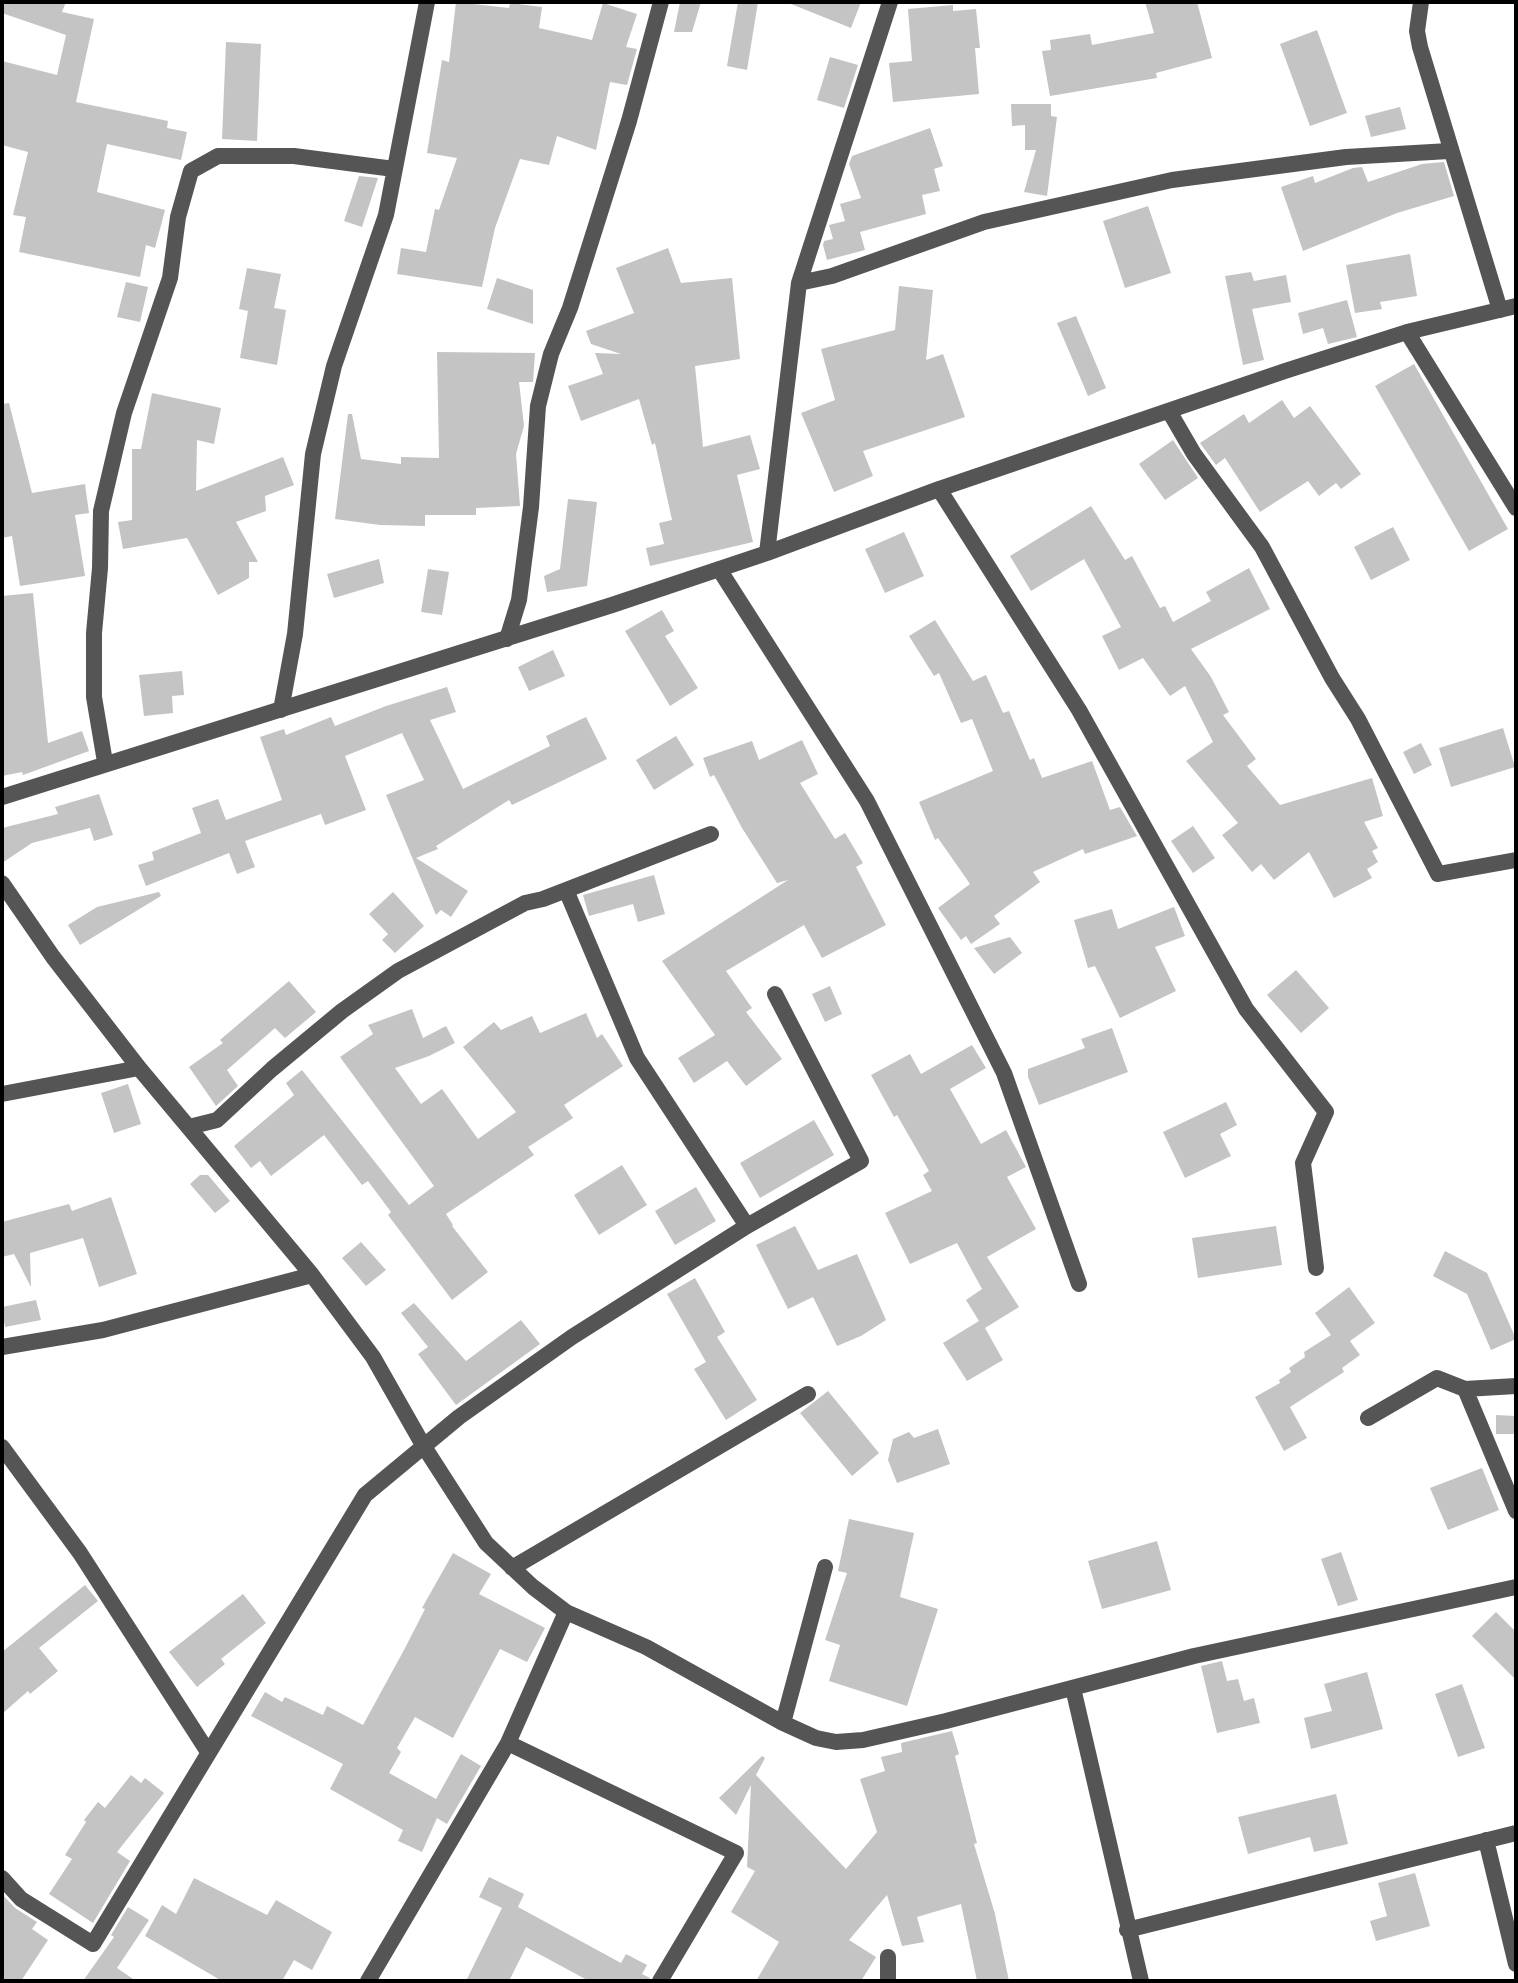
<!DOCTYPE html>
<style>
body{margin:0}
#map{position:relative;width:1518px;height:1983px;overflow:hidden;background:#fff;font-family:Poppins,sans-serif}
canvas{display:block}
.frame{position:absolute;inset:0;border:4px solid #000;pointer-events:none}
</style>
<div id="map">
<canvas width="1518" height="1983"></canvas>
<div class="frame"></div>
</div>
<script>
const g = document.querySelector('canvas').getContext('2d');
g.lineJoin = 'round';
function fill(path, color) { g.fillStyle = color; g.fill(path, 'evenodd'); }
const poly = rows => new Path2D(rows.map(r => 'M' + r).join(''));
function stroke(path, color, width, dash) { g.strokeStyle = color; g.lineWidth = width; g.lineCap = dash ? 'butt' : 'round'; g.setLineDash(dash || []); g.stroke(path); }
fill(poly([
 [2,2,66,2,62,12,94,19,76,102,168,121,167,128,187,132,181,160,107,144,97,192,165,210,155,248,146,245,140,277,19,252,26,217,13,215,28,152,2,145,2,61,57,75,66,35,2,13],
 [456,2,509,8,510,3,542,7,539,28,592,40,603,3,637,14,626,47,637,49,627,85,610,82,596,150,557,136,549,165,520,159,495,228,482,287,397,274,401,248,426,252,435,209,439,210,457,158,427,153,442,60,449,62],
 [680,2,701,2,692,32,674,32],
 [738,2,758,2,747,70,727,66],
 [786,2,861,2,851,28],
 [1145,2,1197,2,1212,58,1156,73,1157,78,1050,96,1042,51,1051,50,1050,40,1090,34,1092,45,1154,33],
 [953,5,953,11,976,9,980,48,975,48,979,94,893,102,889,63,912,61,908,9],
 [1317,30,1347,113,1310,126,1280,44],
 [226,42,261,44,257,141,222,139],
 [830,57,858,65,844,108,817,100],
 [1011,104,1051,104,1051,116,1057,117,1047,196,1024,192,1036,150,1025,150,1025,125,1012,126],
 [1400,107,1406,129,1371,137,1365,116],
 [930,128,943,166,934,169,940,191,922,195,926,214,860,232,865,250,827,260,823,245,824,241,833,239,829,225,845,221,840,204,861,198,849,164,852,156],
 [1444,162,1454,196,1397,213,1303,251,1281,187,1313,176,1315,183,1353,168,1362,167,1368,182,1422,164],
 [359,176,378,178,362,227,344,221],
 [1148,206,1171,273,1125,288,1103,221],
 [668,248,681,283,732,278,740,359,695,366,703,447,750,435,760,469,737,475,753,542,650,566,646,548,664,544,659,523,672,520,655,443,652,445,639,399,581,421,568,386,603,374,595,353,621,354,591,344,586,331,634,313,616,268],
 [1410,254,1417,296,1380,302,1382,309,1355,313,1346,265],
 [247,268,281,274,274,308,286,310,277,365,240,358,248,311,239,309],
 [1251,272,1254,281,1286,275,1291,302,1252,309,1264,360,1243,365,1225,276],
 [497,278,533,290,533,324,487,309],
 [126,282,148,287,140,322,117,317],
 [899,286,933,290,926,360,943,354,965,417,863,451,873,476,834,492,801,413,835,400,821,349,895,330],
 [1347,300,1357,337,1328,344,1323,328,1303,334,1298,313],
 [1076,316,1106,388,1088,396,1057,323],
 [437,352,535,353,533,382,519,382,524,426,516,454,520,506,476,508,476,515,425,515,425,526,380,525,335,519,348,414,352,414,361,459,401,464,401,457,439,458],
 [1414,364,1508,529,1469,551,1375,386],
 [152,393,221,408,214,444,197,440,196,491,283,457,294,485,265,496,266,511,236,522,258,562,249,562,249,578,218,595,187,538,123,549,118,522,132,520,132,449,141,449],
 [1282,400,1294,418,1310,406,1361,474,1341,489,1336,483,1319,496,1308,481,1260,512,1225,458,1216,465,1200,443,1244,414,1249,423],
 [9,403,32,493,85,484,89,513,75,515,85,576,20,586,12,536,2,538,2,404],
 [1173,440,1198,478,1165,500,1139,464],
 [568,499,597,502,587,586,547,592,544,576,560,569],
 [1091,506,1125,560,1132,556,1160,608,1165,606,1173,622,1211,601,1206,592,1249,568,1270,609,1191,649,1211,677,1229,712,1223,715,1256,759,1247,766,1280,805,1372,778,1383,816,1364,822,1378,848,1372,851,1378,862,1367,869,1372,878,1334,898,1309,852,1274,880,1261,864,1252,872,1222,835,1238,823,1186,761,1213,742,1185,686,1170,696,1143,658,1119,670,1102,636,1121,627,1084,559,1031,591,1010,556],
 [1393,527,1410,560,1371,580,1354,547],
 [904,532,924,576,885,593,865,549],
 [379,559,384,583,334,598,327,574],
 [428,569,449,572,442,615,421,612],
 [33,593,48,743,82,731,89,751,23,775,22,772,2,776,2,596],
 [662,610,674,631,665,636,698,688,670,706,625,631],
 [935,620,973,681,986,675,1003,713,1009,711,1030,760,1034,758,1042,778,1092,761,1110,810,1120,807,1137,836,1085,854,1083,849,1033,872,1040,882,994,916,1000,924,971,944,966,936,961,940,938,908,970,884,938,838,935,840,919,802,993,771,972,719,961,723,939,673,934,676,909,636],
 [553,650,565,676,529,691,518,667],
 [182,671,184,695,172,696,173,713,144,716,139,675],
 [447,687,456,712,430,720,463,789,550,746,546,736,586,717,607,759,512,805,509,800,436,846,438,849,416,858,468,891,451,917,441,910,436,915,386,795,424,780,402,733,345,756,366,810,325,825,321,814,245,841,255,867,237,874,229,853,146,886,138,865,154,860,152,852,201,833,192,808,218,799,226,820,282,800,260,737,284,729,286,735,331,717,335,726,386,706],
 [1503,728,1515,767,1451,787,1439,748],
 [676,736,694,765,654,790,636,760],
 [802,740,818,774,800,783,835,839,845,833,863,863,856,867,886,925,822,958,804,925,726,971,752,1008,746,1012,782,1059,746,1086,727,1061,694,1083,678,1058,715,1035,662,961,788,880,777,883,742,828,714,775,710,777,703,758,752,741,759,760],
 [1421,743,1432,765,1414,774,1403,752],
 [99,794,113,835,94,841,90,828,32,843,2,863,2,828,58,814,55,807],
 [1193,826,1215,858,1193,873,1171,841],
 [654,875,665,914,638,922,633,904,589,916,583,895],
 [159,892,161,896,80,945,68,925,97,907],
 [393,892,424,926,395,953,382,940,388,934,369,914],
 [1174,907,1185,936,1155,947,1176,991,1120,1018,1095,966,1088,968,1074,920,1112,909,1118,929],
 [1010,937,1022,953,994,974,974,948],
 [1296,970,1329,1008,1301,1033,1267,995],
 [289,981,316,1012,285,1038,275,1028,227,1070,238,1086,216,1106,189,1067,223,1043,220,1040],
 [830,986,842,1014,825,1022,812,994],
 [412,1009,423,1038,446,1026,455,1043,429,1056,395,1068,421,1104,442,1089,478,1139,516,1112,463,1047,494,1022,501,1030,532,1016,540,1033,586,1013,597,1038,602,1034,623,1066,564,1105,573,1118,528,1147,534,1155,446,1214,453,1225,452,1226,488,1272,452,1300,388,1215,391,1212,368,1181,362,1185,324,1135,271,1176,260,1161,251,1168,234,1146,294,1095,286,1083,302,1070,409,1205,434,1186,340,1057,373,1034,368,1025],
 [1112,1028,1128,1072,1039,1105,1028,1077,1028,1069,1085,1048,1081,1039],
 [972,1045,986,1068,950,1089,981,1144,1006,1130,1026,1167,1007,1177,1036,1229,987,1257,1019,1307,985,1328,1003,1360,967,1381,943,1343,979,1321,966,1300,982,1289,957,1243,910,1264,885,1213,932,1191,923,1175,929,1171,897,1115,894,1117,871,1075,910,1054,921,1074],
 [128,1084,141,1124,114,1133,101,1093],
 [1226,1102,1237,1125,1220,1134,1231,1156,1185,1178,1163,1132],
 [814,1120,834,1155,760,1198,740,1163],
 [622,1165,647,1205,599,1235,574,1195],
 [200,1175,208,1175,230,1201,215,1213,190,1184],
 [696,1187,716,1221,675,1245,655,1211],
 [111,1197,137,1274,99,1287,83,1238,30,1253,31,1287,14,1254,2,1257,2,1222,69,1204,72,1211],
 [795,1226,818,1270,857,1254,886,1320,861,1336,837,1346,813,1297,788,1309,756,1245],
 [1276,1226,1282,1265,1198,1278,1192,1238],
 [361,1242,386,1270,366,1286,342,1258],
 [1445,1251,1487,1273,1516,1339,1491,1350,1467,1294,1433,1276],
 [695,1278,725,1332,717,1337,757,1400,726,1420,694,1369,706,1362,667,1294],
 [1349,1287,1375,1323,1350,1341,1360,1355,1342,1368,1344,1372,1290,1407,1307,1438,1284,1451,1255,1397,1280,1383,1279,1380,1291,1372,1289,1368,1305,1357,1304,1352,1331,1335,1315,1313],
 [36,1300,41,1320,5,1327,2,1307],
 [414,1303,466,1361,521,1320,540,1344,456,1405,418,1354,428,1347,401,1313],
 [828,1391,879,1453,852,1476,800,1413],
 [1496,1415,1516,1416,1516,1434,1496,1434],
 [938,1429,950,1464,897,1483,888,1460,893,1439,909,1432,914,1438],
 [1482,1468,1499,1510,1448,1530,1430,1488],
 [849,1519,914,1533,900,1597,938,1609,907,1706,829,1681,840,1645,825,1640,847,1573,838,1571],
 [1157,1541,1171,1590,1102,1609,1088,1561],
 [1341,1552,1358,1600,1338,1606,1321,1559],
 [453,1553,491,1574,479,1594,545,1628,527,1662,500,1649,453,1738,415,1717,397,1748,401,1752,389,1773,436,1799,461,1754,481,1766,447,1824,437,1818,422,1852,398,1841,403,1830,330,1789,343,1764,251,1716,265,1692,282,1702,285,1697,323,1715,327,1706,363,1725,404,1650,425,1609,422,1608],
 [85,1585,98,1601,39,1648,58,1671,30,1694,28,1691,2,1714,2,1652],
 [243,1594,266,1623,221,1659,225,1664,197,1687,169,1652],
 [1496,1612,1516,1632,1516,1680,1472,1636],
 [1222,1661,1227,1681,1238,1679,1244,1701,1254,1698,1260,1723,1217,1733,1201,1666],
 [1367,1672,1383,1729,1311,1749,1304,1718,1332,1711,1324,1684],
 [1462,1684,1485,1748,1458,1757,1435,1694],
 [952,1731,959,1754,955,1756,977,1843,974,1844,995,1914,1009,1981,977,1981,961,1904,917,1917,924,1942,902,1946,887,1895,849,1940,876,1957,861,1981,756,1981,779,1942,731,1912,755,1871,747,1867,751,1785,736,1815,719,1798,762,1756,765,1758,756,1775,846,1869,877,1832,860,1779,885,1771,881,1757,902,1752,901,1743],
 [131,1775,141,1783,145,1778,164,1793,117,1852,130,1861,93,1923,49,1894,72,1859,65,1855,86,1822,84,1820,98,1802,105,1808],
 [1336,1794,1348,1844,1314,1852,1310,1837,1248,1854,1238,1817],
 [1415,1873,1430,1926,1376,1941,1370,1921,1387,1916,1378,1883],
 [489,1877,524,1894,518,1907,621,1963,626,1954,647,1965,642,1974,650,1978,649,1981,589,1981,526,1947,509,1981,466,1981,502,1908,479,1897],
 [194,1878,267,1915,276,1900,332,1932,312,1970,294,1960,282,1981,222,1981,145,1936,162,1905,176,1914],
 [2,1894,15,1908,37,1922,32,1929,48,1940,21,1981,2,1981],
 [128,1907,149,1920,117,1968,136,1981,83,1981,114,1937,111,1935]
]), '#c4c4c4');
stroke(poly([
 [1421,2,1417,31,1420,47,1500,310],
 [799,283,832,276,984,222,1172,180,1346,157,1449,151],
 [1407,332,1516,508],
 [1169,411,1194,454,1262,547,1332,678,1358,719,1438,874,1516,860],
 [939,489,1079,710,1246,1009,1326,1112,1303,1163,1316,1268],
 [767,553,799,283,890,2],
 [719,569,867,801,1004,1073,1079,1284],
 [507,639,519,600,531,507,538,406,551,354,570,308,629,121,661,2],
 [281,710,295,634,313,454,334,366,386,215,427,2],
 [105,762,94,697,94,633,100,568,101,511,124,413,170,278,178,217,191,171,218,156,294,156,394,169],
 [2,797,612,605,767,553,939,489,1285,371,1407,332,1516,306],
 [2,883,53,957,139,1068,312,1275,373,1357,423,1445,486,1543,533,1587,566,1612,646,1647,783,1723,816,1738,836,1742,863,1740,946,1721,1194,1656,1516,1587],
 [566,890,637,1058,747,1226],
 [2,1094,139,1068],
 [189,1127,217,1120,272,1069,342,1011,398,971,525,903,543,899,711,834],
 [2,1347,103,1330,312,1275],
 [1465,1389,1516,1386],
 [1368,1418,1437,1378,1465,1389,1516,1511],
 [2,1447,80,1553,208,1752],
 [512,1568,808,1394],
 [1073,1688,1141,1981],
 [783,1723,825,1567],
 [508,1743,736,1853,660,1981],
 [1486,1840,1516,1964],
 [2,1878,21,1899,93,1944,365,1495,459,1417,572,1337,747,1226,861,1161,775,994],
 [1127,1930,1516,1833],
 [888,1957,888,1981],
 [368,1981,508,1743,566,1612]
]), '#555', 16);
</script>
